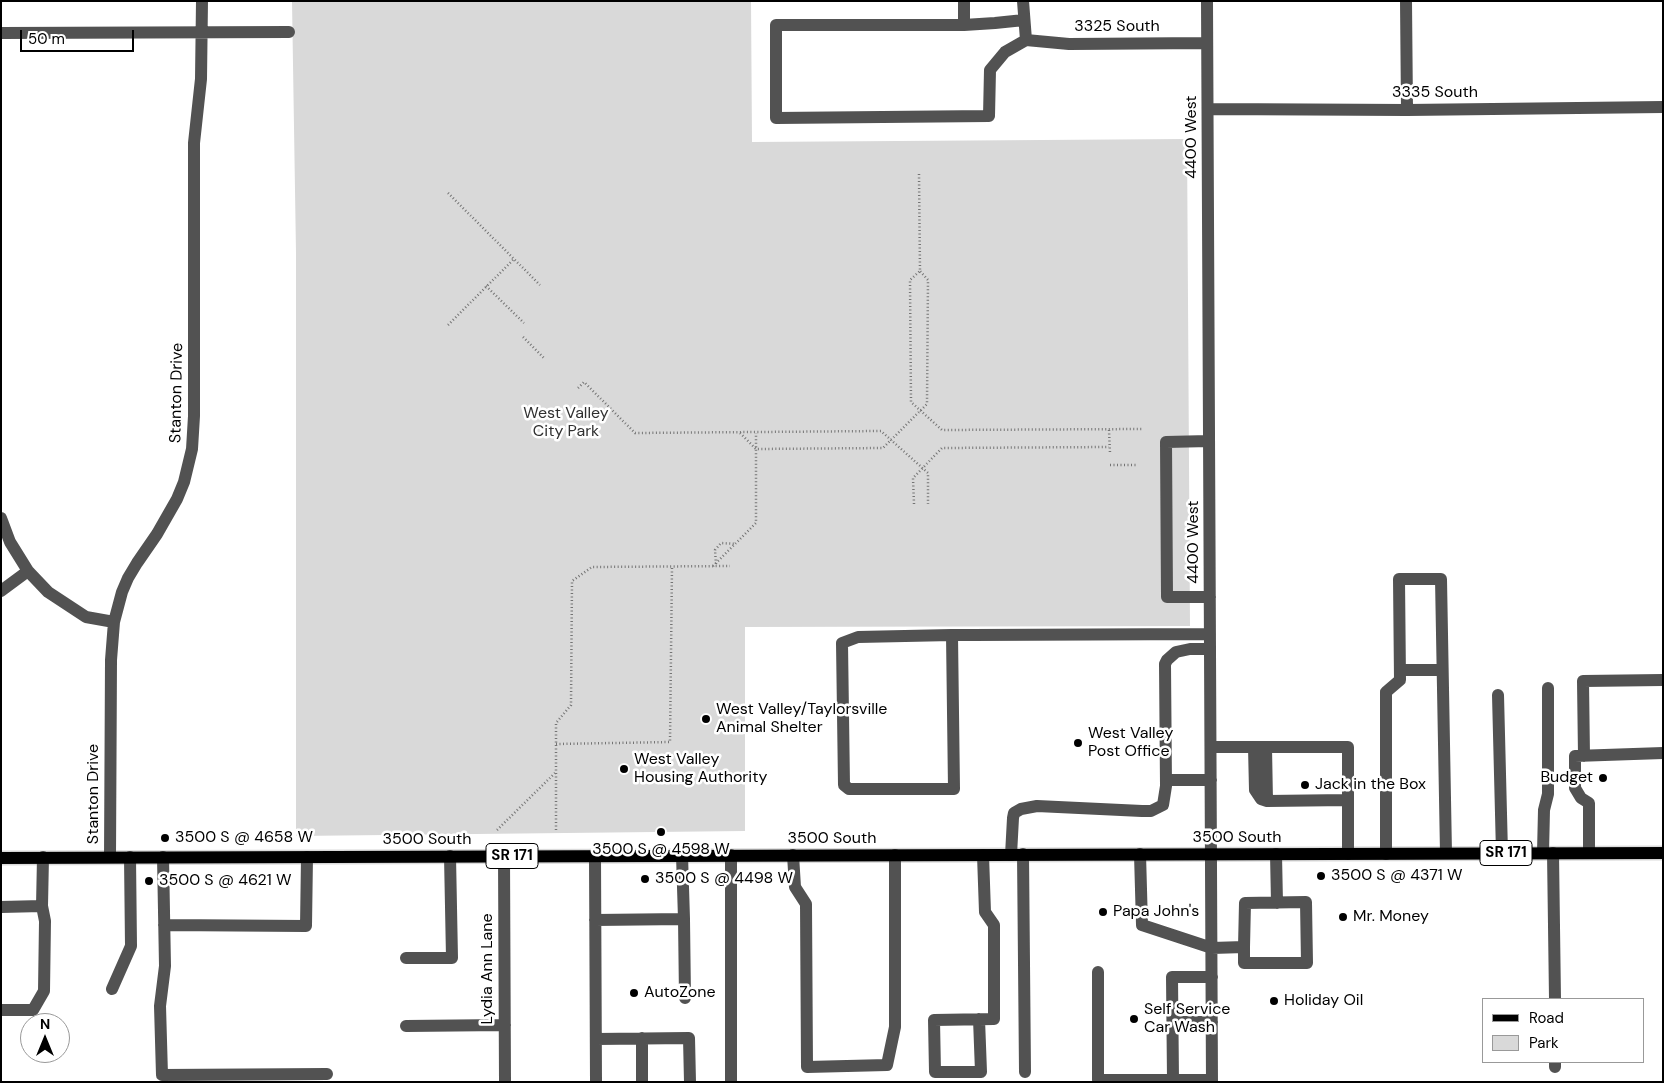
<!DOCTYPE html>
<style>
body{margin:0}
#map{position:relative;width:1664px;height:1083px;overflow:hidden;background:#fff;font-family:"DM Sans",sans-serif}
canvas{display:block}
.frame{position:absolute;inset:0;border:2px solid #000;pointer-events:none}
.legend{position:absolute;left:1482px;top:998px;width:162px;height:65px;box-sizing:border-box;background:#fff;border:1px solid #999;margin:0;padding:6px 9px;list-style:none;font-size:15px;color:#000}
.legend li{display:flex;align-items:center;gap:10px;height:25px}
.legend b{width:25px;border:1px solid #999}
.north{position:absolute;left:20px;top:1013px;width:50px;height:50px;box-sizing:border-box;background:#fff;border:1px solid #999;border-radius:50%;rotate:0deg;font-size:14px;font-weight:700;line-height:20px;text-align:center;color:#000}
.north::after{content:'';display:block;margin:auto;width:18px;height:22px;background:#000;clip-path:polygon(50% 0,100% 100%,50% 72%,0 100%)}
.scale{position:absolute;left:20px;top:30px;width:114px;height:22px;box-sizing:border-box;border:2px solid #000;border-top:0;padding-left:6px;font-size:15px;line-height:18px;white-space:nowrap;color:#000;-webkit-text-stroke:4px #fff;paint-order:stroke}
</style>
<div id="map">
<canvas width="1664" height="1083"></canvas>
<div class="frame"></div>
<ul class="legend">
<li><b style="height:6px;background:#000"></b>Road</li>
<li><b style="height:14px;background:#d9d9d9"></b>Park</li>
</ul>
<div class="north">N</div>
<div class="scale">50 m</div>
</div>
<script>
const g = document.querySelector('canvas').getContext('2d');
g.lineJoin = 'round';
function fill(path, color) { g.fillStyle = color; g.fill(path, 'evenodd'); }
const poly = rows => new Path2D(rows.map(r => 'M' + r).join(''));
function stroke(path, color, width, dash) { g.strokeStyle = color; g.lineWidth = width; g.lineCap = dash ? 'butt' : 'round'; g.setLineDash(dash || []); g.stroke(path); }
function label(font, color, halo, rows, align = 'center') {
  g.font = font + ' "DM Sans",sans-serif'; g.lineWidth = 5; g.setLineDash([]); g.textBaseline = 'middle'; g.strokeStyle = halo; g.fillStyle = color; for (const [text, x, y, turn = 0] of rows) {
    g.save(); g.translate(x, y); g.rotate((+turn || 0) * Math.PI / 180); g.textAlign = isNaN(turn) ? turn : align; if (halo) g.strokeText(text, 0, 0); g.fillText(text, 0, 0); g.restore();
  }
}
fill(poly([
 [292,1,751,1,752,142,1187,139,1190,626,745,627,745,831,296,836,296,253]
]), '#d9d9d9');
const major = poly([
 [1,858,1663,853]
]);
stroke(major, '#dbdbdb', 15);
stroke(poly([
 [919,174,920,271,910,280,911,402,942,430,1142,429],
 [448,193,540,285],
 [486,286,524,323],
 [448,325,514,259],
 [523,337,544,358],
 [578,388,584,382,635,433,881,431,928,473,928,504],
 [1109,430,1110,453],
 [740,433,756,449,883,448,927,404,928,280,920,271],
 [1110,465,1136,465],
 [914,504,913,478,942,448,1109,447],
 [716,564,715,550,721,543,736,544],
 [713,566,756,523,756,433],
 [556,744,670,742,672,567],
 [497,830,555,773],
 [556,830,556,723,571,705,572,581,592,567,730,566]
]), '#747474', 2.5, [1, 2.5]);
stroke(poly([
 [1023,1,1026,40],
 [1207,1,1212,1082],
 [1406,1,1407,110],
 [1024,20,995,23,964,25,776,25,776,118,989,116,990,70,1005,52,1026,40],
 [964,25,964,1],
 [1,33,289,32],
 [1026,40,1069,44,1207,43],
 [1208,109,1407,110,1663,107],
 [1209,441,1166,442,1167,597,1210,597],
 [1,518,10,542,28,571,48,592,86,617,114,622],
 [1,591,28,571],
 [952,635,954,789,849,789,844,785,842,643,858,637,952,635,973,635,1210,634],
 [1400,670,1442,670],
 [1498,695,1502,853],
 [1211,747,1348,747,1348,854],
 [1254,747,1255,790,1261,799,1267,801],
 [1266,747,1267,801,1348,800],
 [1584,756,1583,681,1663,680],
 [1166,780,1211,780],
 [1543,853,1544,810,1548,794,1548,688],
 [1553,853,1555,999],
 [1589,853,1589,803,1581,798,1575,788,1575,756,1663,753],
 [1023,854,1025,1072],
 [1140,854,1142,925,1212,948,1244,947,1245,903,1306,902,1307,963,1244,963,1244,947],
 [1276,854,1277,903],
 [1386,854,1386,692,1400,680,1399,579,1441,579,1446,853],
 [682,855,684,919],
 [731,855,731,1082],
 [793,855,795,887,806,904,807,1067,887,1065,895,1027,895,855],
 [1011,855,1013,818,1014,813,1021,809,1037,806,1142,811,1151,811,1163,805,1166,786,1165,664,1167,660,1176,652,1190,649,1210,649],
 [504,856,505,1082],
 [595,856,596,1082],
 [110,857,111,660,114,622,122,592,128,578,137,563,157,534,177,499,184,482,192,449,194,416,194,143,201,79,202,1],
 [163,857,165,966,160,1006,162,1075,327,1074],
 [1,907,42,906,43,857],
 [595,920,684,919,685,998],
 [164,925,306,926,307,857],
 [406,958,452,958,450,856],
 [1098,972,1098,1080,1212,1080],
 [112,989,131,946,130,857],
 [1,1010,33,1010,44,991,45,921,42,906],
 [979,1019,981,1072,935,1072,934,1020,994,1019,994,925,985,912,983,855],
 [1173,1022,1212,1022],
 [406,1026,505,1025],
 [642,1038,642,1082],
 [596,1039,689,1038,690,1082],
 [1555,1062,1555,1067],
 [1173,1080,1172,977,1212,977]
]), '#525252', 12);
stroke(major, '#000', 12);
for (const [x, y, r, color] of [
 [706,719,5,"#000"],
 [1078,743,5,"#000"],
 [624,769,5,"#000"],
 [1603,778,5,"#000"],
 [1305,785,5,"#000"],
 [661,832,5,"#000"],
 [165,838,5,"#000"],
 [1321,876,5,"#000"],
 [645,879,5,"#000"],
 [149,881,5,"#000"],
 [1103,912,5,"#000"],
 [1343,917,5,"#000"],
 [634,993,5,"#000"],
 [1274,1001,5,"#000"],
 [1134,1019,5,"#000"]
]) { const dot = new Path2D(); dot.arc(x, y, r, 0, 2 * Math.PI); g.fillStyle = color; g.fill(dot); stroke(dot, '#fff', 2); }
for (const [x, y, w] of [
 [1506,853,52],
 [512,856,52]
]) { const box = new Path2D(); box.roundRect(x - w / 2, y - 12.5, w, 25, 4); g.fillStyle = '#fff'; g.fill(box); stroke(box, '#000', 1); }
label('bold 15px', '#000', null, [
 ["SR 171",1506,853],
 ["SR 171",512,856]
]);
label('16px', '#000', '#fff', [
 ["3325 South",1117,27],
 ["3335 South",1435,93],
 ["4400 West",1192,137,-90],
 ["Stanton Drive",177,393,-89],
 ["4400 West",1194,542,-90],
 ["Stanton Drive",94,794,-90],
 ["3500 South",1237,838],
 ["3500 South",832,839],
 ["3500 South",427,840],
 ["Lydia Ann Lane",488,969,-90]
]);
label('16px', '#303030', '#fff', [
 ["West Valley",566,414],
 ["City Park",566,432]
]);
label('16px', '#000', '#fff', [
 ["West Valley/Taylorsville",716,710],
 ["Animal Shelter",716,728],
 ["West Valley",1088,734],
 ["Post Office",1088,752],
 ["West Valley",634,760],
 ["Housing Authority",634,778],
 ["Budget",1593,778,"right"],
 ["Jack in the Box",1315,785],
 ["3500 S @ 4658 W",175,838],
 ["3500 S @ 4598 W",661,850,"center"],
 ["3500 S @ 4371 W",1331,876],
 ["3500 S @ 4498 W",655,879],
 ["3500 S @ 4621 W",159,881],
 ["Papa John's",1113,912],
 ["Mr. Money",1353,917],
 ["AutoZone",644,993],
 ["Holiday Oil",1284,1001],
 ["Self Service",1144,1010],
 ["Car Wash",1144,1028]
], 'left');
</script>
